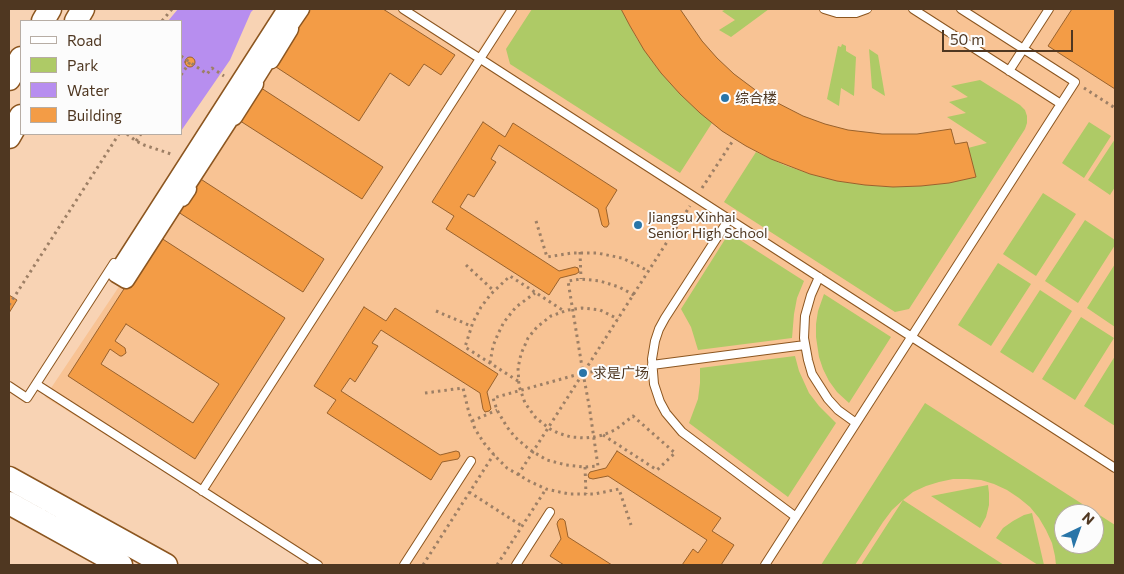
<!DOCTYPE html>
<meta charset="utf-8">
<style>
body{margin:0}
#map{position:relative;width:1124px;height:574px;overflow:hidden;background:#f8d3b4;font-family:Commissioner,sans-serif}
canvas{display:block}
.frame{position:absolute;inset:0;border:10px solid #4f3721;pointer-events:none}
.legend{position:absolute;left:20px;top:20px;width:162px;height:115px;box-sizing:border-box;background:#fcfcfc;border:1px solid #b7ada4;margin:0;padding:6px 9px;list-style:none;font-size:15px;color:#4f3721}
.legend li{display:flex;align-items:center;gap:10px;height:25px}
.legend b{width:25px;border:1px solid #b7ada4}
.north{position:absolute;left:1054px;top:504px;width:50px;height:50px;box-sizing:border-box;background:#fcfcfc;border:1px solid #b7ada4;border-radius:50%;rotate:42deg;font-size:14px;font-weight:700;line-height:20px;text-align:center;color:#4f3721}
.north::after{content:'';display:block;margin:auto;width:18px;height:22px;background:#2975a8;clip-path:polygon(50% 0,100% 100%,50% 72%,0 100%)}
.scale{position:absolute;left:942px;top:30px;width:131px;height:22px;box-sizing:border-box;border:2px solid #4f3721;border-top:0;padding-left:6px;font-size:15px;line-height:18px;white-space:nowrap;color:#4f3721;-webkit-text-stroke:4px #fcfcfc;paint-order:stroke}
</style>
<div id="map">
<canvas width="1124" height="574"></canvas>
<div class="frame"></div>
<ul class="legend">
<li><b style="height:6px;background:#fff"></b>Road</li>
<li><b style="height:14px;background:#aeca66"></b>Park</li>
<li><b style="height:14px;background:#b78eef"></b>Water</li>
<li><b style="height:14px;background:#f39c46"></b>Building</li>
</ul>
<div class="north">N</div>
<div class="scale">50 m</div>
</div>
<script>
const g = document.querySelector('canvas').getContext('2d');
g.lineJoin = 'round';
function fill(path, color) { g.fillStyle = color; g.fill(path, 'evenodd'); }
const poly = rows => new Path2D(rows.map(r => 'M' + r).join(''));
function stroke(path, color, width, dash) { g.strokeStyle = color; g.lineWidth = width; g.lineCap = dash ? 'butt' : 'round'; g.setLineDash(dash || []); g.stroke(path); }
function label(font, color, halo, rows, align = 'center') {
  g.font = font + ' Commissioner,"Noto Sans SC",sans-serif'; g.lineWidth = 4; g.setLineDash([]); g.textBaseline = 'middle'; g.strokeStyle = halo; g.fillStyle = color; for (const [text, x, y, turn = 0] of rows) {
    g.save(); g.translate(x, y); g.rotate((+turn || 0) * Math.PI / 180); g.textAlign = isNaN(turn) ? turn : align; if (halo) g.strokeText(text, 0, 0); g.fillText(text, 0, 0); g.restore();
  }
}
fill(poly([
 [305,9,405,9,476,54,505,9,1115,9,1115,565,314,565,45,397],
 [1064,514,1094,514,1094,544,1064,544]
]), '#f8c394');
fill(poly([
 [532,9,621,9,637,39,661,73,680,94,712,123,680,173,510,64,506,49],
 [727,9,769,9,731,37,719,30,735,20,722,11],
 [842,44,846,46,846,51,856,57,854,96,841,88,839,106,827,99,838,46,841,47],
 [869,49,878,55,885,96,872,88],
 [980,80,1020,105,1025,110,1027,116,1027,123,1025,129,909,309,895,312,724,202,756,152,784,165,810,174,837,181,865,185,893,187,921,186,949,183,976,177,968,148,987,143,947,117,966,113,949,102,968,97,951,86],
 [1089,122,1111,136,1084,178,1062,163],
 [1115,139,1115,187,1110,195,1088,180],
 [1043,193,1076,214,1036,276,1003,254],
 [1085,220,1115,240,1115,245,1078,303,1045,281],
 [729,233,804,281,797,298,794,314,792,338,698,350,691,327,681,309],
 [998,263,1031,284,991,346,958,325],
 [1115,264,1115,327,1087,308],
 [1040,290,1072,311,1033,373,1000,352],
 [824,294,891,337,849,403,837,392,829,381,823,369,819,357,816,337,816,324,818,311],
 [1081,317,1114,338,1075,400,1042,379],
 [795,356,799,371,809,393,819,406,836,423,788,497,689,423,698,399,700,383,700,368],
 [1115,356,1115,426,1084,406],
 [925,403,1115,525,1115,562,1113,565,1056,565,1055,556,1052,543,1046,530,1039,518,1030,507,1019,498,1007,490,994,484,981,480,967,479,953,479,939,482,926,486,913,492,903,500,1004,565,861,565,903,500,892,510,883,522,855,565,821,565],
 [1064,514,1094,514,1094,544,1064,544],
 [988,485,989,493,989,505,986,517,980,528,931,496],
 [1032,513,1044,565,1038,565,996,538,1003,528,1013,521,1024,515]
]), '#aeca66');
fill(poly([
 [178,9,254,9,251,12,230,60,181,131,181,21,168,21]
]), '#b78eef');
const building = poly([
 [304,9,383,9,455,55,441,75,424,64,409,86,390,73,359,121,276,67,304,9],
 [621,9,680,9,702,41,717,58,734,74,762,95,803,116,825,124,848,130,882,134,917,134,951,129,955,144,967,142,976,177,949,183,921,186,893,187,865,185,837,181,810,174,771,159,746,146,722,131,700,113,680,94,661,73,644,50,630,26,621,9],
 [1072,9,1115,9,1115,89,1048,46,1072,9],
 '185 62a5 5 0 1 1 10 0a5 5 0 1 1-10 0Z',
 [255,84,383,167,362,199,234,117,255,84],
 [483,122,505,137,513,123,617,190,606,208,609,224,607,227,604,227,602,225,598,209,499,145,491,159,496,162,474,197,468,194,460,207,559,271,575,267,578,268,579,272,576,274,560,278,549,295,446,229,454,216,432,202,483,122],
 [196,176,324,259,303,292,175,210,196,176],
 [158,236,285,318,195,459,68,376,158,236],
 [126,324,219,384,193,423,101,364,110,349,120,356,122,356,126,353,125,348,115,341,126,324],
 [9,295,17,300,9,313,9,295],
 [364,307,386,321,395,308,498,374,487,392,491,409,489,411,485,412,483,409,480,393,381,330,372,343,378,346,355,382,350,378,341,391,440,455,456,451,459,452,460,456,458,459,442,462,431,480,327,413,336,400,314,386,364,307],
 [617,451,721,518,712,531,734,545,721,565,682,565,693,549,698,553,707,540,608,476,593,479,589,478,588,475,590,472,606,468,617,451],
 [560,519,563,519,565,521,568,537,612,565,564,565,550,556,561,539,557,524,558,521,560,519]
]);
fill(building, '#f39c46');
stroke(building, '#99622d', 1);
const lane = poly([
 [403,9,1115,468],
 [824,9,837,13,856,13,867,9],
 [913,9,1061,104],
 [1009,71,1049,9],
 [729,219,665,318,659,329,655,341,652,359,654,384,660,402,666,413,682,432,796,517],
 [819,277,811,295,805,316,804,338,808,360,812,374,828,399,838,410,856,423],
 [652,365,805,345],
 [36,384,318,565],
 [9,386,27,398,114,263],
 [202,491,512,9],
 [404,565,471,461],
 [516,565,550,512],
 [765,565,1075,82,961,9]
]);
const street = poly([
 [286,9,116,274,126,280,180,196,182,198,188,189,186,187,232,116,234,117,255,84,253,83,268,59,271,60,290,29,288,28,301,9]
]);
const secondary = poly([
 [43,21,50,9],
 [76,21,83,9],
 [9,79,21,58],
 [9,137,21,116],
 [9,478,166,565],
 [9,503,121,565]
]);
stroke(lane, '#8c5620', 10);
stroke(street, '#8c5620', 19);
stroke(secondary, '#8c5620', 25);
stroke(poly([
 [162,21,172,9],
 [181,56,207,74,212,68,224,76],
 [181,75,190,62],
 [1084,88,1115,108],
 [127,134,136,141,144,145,174,155],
 [136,141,141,134],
 [702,188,734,139],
 [536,221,547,257,572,253,597,253,622,258,637,265,648,271],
 [580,252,581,279],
 [466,265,494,291],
 [634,295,619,287,600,281,581,279,568,281,583,373,589,405,598,466,585,467,566,465,547,460,530,450,515,437,507,427,497,410,493,398,583,373,641,366],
 [9,305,119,134],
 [436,311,471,326],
 [490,363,493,346,498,334,504,322,516,307,535,293],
 [518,381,465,347,473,322,481,307,491,294,510,276,564,311],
 [425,393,463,388,469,413,475,429,484,443,495,456,507,468,529,481,546,489,569,494,594,494,619,489,631,525],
 [472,421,497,410],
 [603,435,657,470,675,453,633,416,615,430,603,435,594,437,585,438,571,437,558,433,550,429,536,418,525,403,519,386,518,368,521,354,528,338,537,327,551,316,568,310,582,308,600,310,618,319],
 [585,467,586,494],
 [518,475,690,206],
 [469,492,522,526],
 [423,565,494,454],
 [497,565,546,489]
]), '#9d7f65', 3, [2.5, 4]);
stroke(lane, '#fff', 8);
stroke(street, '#fff', 16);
stroke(secondary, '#fff', 22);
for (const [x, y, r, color] of [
 [725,98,5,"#2975a8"],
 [638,225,5,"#2975a8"],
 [583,373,5,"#2975a8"]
]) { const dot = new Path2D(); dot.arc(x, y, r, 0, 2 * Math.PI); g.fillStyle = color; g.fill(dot); stroke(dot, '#fcfcfc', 2); }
label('14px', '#4f3721', '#fcfcfc', [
 ["综合楼",735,98],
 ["Jiangsu Xinhai",648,217],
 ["Senior High School",648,233],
 ["求是广场",593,373]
], 'left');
</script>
